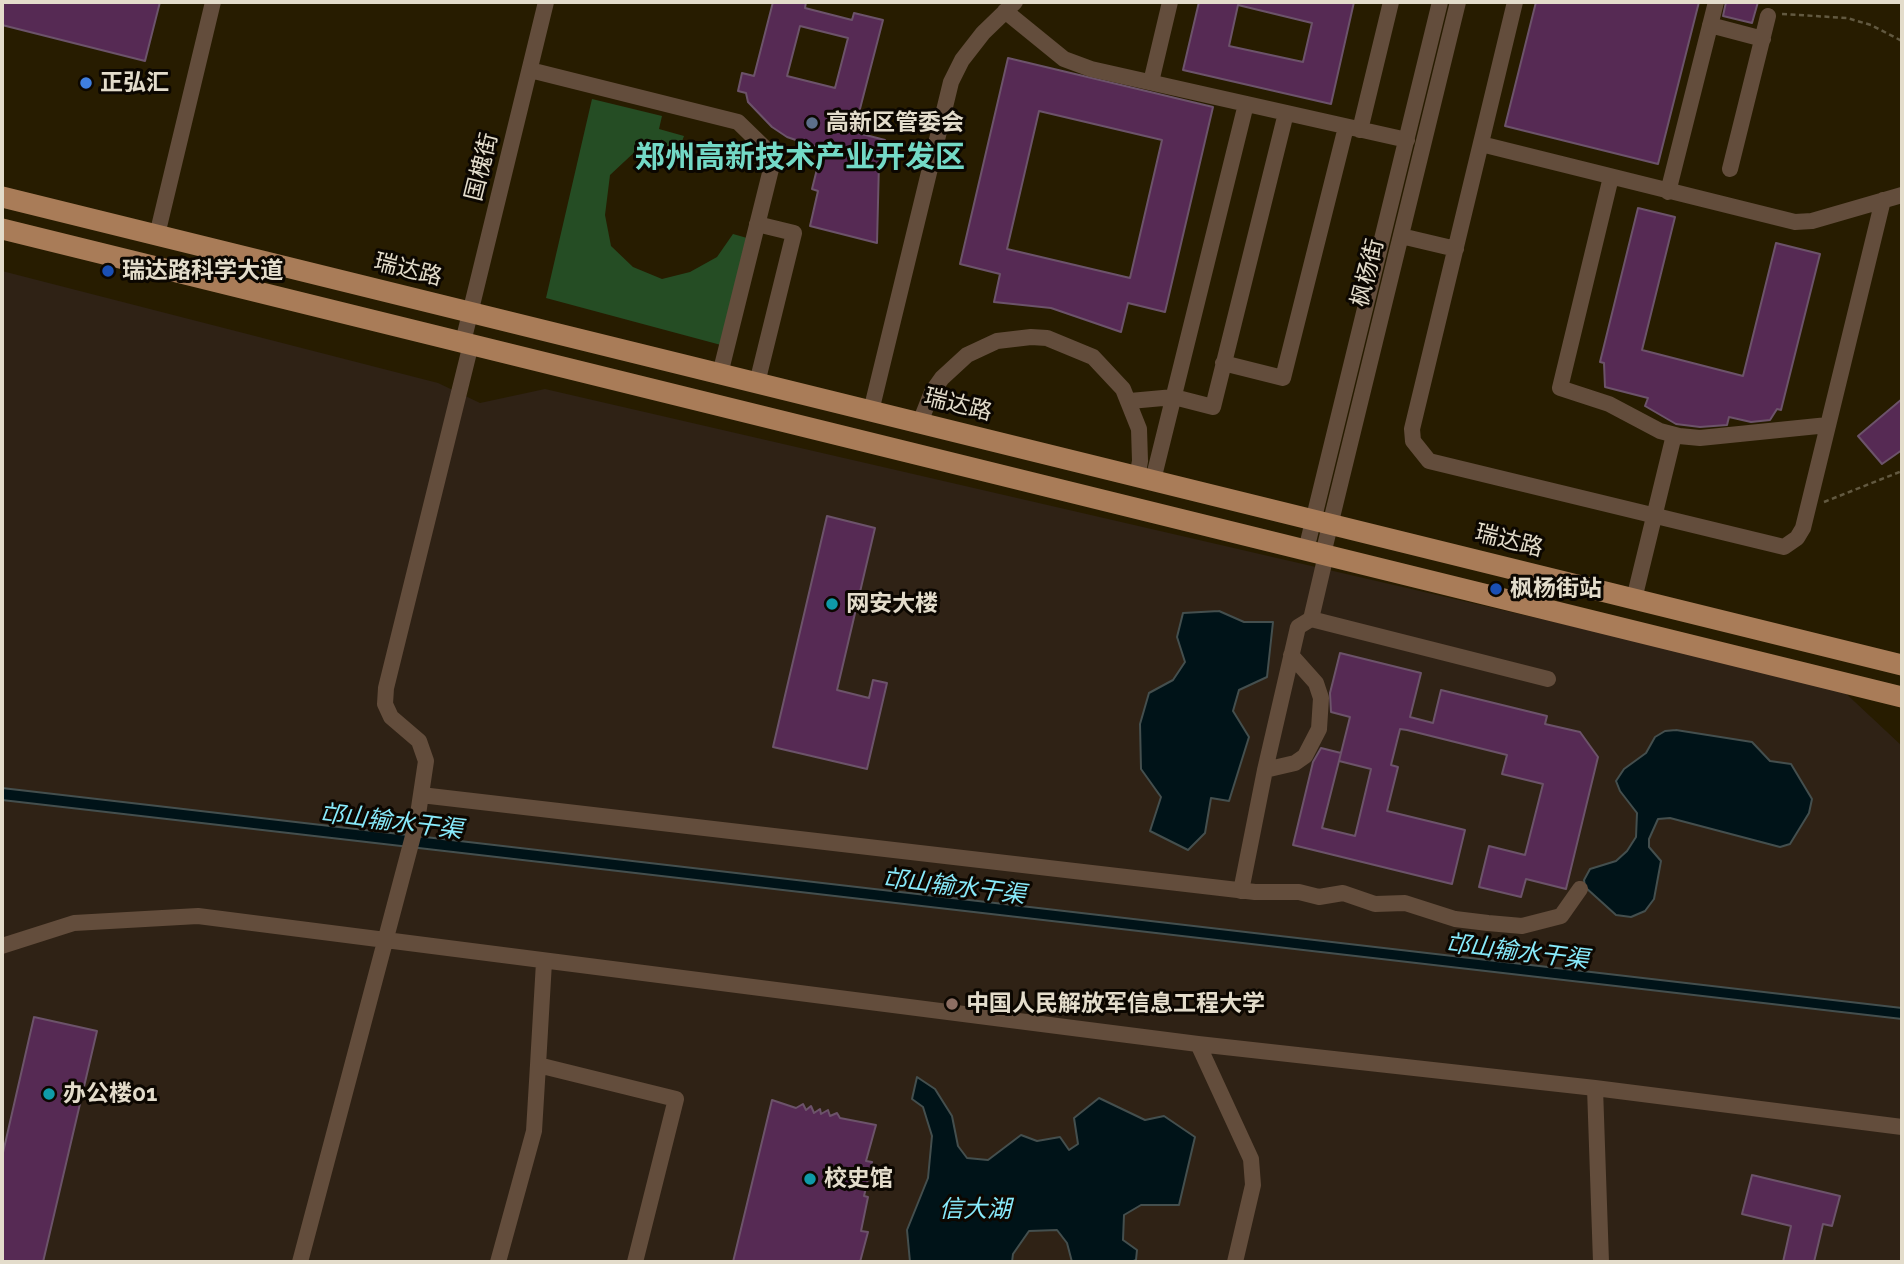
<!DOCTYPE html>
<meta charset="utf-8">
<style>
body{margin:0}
#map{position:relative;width:1904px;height:1264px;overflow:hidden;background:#271c00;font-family:Raleway,sans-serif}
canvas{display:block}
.frame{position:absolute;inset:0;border:4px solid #e3dccb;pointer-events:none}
</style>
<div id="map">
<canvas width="1904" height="1264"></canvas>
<div class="frame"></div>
</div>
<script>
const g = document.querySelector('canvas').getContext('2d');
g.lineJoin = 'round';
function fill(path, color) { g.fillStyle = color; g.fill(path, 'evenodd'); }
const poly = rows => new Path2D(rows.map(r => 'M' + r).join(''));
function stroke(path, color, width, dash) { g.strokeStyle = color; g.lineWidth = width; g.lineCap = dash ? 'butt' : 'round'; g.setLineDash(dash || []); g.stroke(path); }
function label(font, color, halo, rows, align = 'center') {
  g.font = font + ' Raleway,"Noto Sans SC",sans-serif'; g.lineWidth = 6; g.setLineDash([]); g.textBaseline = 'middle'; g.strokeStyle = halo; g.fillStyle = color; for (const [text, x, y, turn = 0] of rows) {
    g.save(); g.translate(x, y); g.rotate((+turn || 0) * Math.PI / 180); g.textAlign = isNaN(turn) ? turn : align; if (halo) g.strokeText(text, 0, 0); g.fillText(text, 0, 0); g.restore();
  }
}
fill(poly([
 [2,271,438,383,480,403,545,389,1840,688,1902,746,1902,1262,2,1262]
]), '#2f2215');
fill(poly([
 [592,99,662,116,659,129,684,136,680,147,640,147,610,175,605,215,611,246,633,267,662,279,690,272,717,257,733,234,747,238,721,345,546,298]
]), '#254d24');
const water = poly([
 [1219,611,1244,622,1273,622,1267,677,1239,690,1233,711,1249,737,1229,801,1211,798,1205,833,1188,850,1150,831,1161,797,1141,769,1140,724,1149,693,1173,680,1185,662,1177,637,1183,613,1219,611],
 [1676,730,1752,742,1770,761,1791,764,1812,799,1809,813,1790,844,1780,847,1670,818,1658,819,1649,839,1649,847,1661,861,1654,899,1645,911,1631,917,1616,915,1585,887,1584,880,1590,869,1616,861,1627,851,1636,837,1637,813,1620,791,1616,781,1624,769,1646,753,1655,737,1665,731,1676,730],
 [2,788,1902,1008,1902,1019,2,800,2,788],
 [917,1077,935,1089,952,1116,958,1146,967,1158,988,1160,1021,1135,1037,1141,1060,1137,1069,1150,1078,1144,1074,1118,1099,1098,1145,1120,1164,1116,1195,1137,1179,1205,1141,1205,1124,1215,1123,1240,1137,1250,1136,1260,1131,1262,1072,1262,1067,1243,1057,1230,1029,1231,1013,1254,1012,1262,910,1262,907,1230,928,1178,932,1136,923,1107,912,1099,917,1077]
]);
fill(water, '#001318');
stroke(water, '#444f4e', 2);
const building = poly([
 [2,2,160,2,145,61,2,25,2,2],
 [773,2,806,2,805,8,852,20,854,13,883,20,854,132,885,140,879,162,877,243,810,226,818,191,812,189,822,149,787,137,772,127,748,102,746,93,738,91,742,73,754,76,773,2],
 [800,26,848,38,835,88,787,76,800,26],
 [1199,2,1354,2,1331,104,1183,70,1199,2],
 [1238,5,1312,23,1303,62,1229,46,1238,5],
 [1536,2,1699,2,1658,164,1505,126,1536,2],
 [1726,2,1758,2,1752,23,1723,16,1726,2],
 [1008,58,1213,107,1165,312,1128,303,1121,332,1051,308,994,302,1000,274,960,264,1008,58],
 [1039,111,1162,140,1130,278,1007,249,1039,111],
 [1638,208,1675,217,1642,350,1743,376,1776,243,1820,254,1781,410,1777,409,1770,420,1751,422,1729,417,1727,425,1700,427,1676,424,1645,406,1648,398,1605,387,1604,363,1600,362,1638,208],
 [1902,399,1902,450,1882,464,1858,436,1902,399],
 [827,516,875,528,837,690,869,698,873,680,887,683,867,769,773,747,827,516],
 [1340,653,1421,673,1410,717,1433,723,1441,690,1547,716,1545,724,1580,732,1598,757,1566,889,1526,879,1521,897,1479,887,1489,846,1525,855,1543,784,1502,774,1507,755,1407,730,1400,729,1391,765,1398,767,1387,811,1465,830,1452,884,1293,845,1313,762,1321,748,1341,753,1322,828,1355,836,1371,769,1339,761,1350,717,1331,712,1330,693,1340,653],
 [34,1017,97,1031,43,1262,2,1262,2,1157,34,1017],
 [772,1100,796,1108,803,1104,806,1110,811,1106,814,1113,820,1109,821,1114,828,1110,830,1116,837,1113,840,1118,876,1125,866,1161,872,1162,864,1196,868,1197,861,1231,868,1232,860,1262,733,1262,772,1100],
 [1752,1175,1840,1196,1832,1226,1823,1224,1814,1262,1783,1262,1791,1226,1742,1214,1752,1175]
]);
fill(building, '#562a54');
stroke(building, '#6c536a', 2);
stroke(poly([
 [1782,14,1847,18,1871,25,1902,41],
 [1824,502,1902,471]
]), '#625940', 2.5, [5, 3.5]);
stroke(poly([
 [1515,2,1412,429,1413,441,1429,461,1784,547,1797,538,1803,528,1883,200],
 [1005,11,1064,59,1091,69,1407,140],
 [1710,25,1763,39],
 [530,70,738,122,774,157,720,374],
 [1151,82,1170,2],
 [1360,130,1391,2],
 [1481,144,1795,222,1812,221,1902,195],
 [1730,169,1768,16],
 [1611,177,1560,388,1609,404,1660,431,1679,436,1700,438,1828,425],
 [1668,192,1716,2],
 [757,224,794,233,757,383],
 [157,235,213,2],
 [1401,236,1456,249],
 [463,342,546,2],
 [1223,363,1283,378,1346,127],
 [1130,401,1174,397,1213,407,1286,113],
 [871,411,951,82,962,60,983,33,1015,2],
 [919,425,932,392,942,378,967,355,997,341,1031,337,1047,338,1093,357,1123,389,1139,429,1140,461,1137,478],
 [1153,480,1246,104],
 [1306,550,1440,2],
 [1323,554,1458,2],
 [1326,555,1311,619,1548,679],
 [1634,599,1674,435],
 [1265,770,1295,763,1305,756,1319,729,1321,698,1316,683,1291,655],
 [421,795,1255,892,1299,892,1319,897,1343,893,1375,904,1405,903,1455,919,1488,923,1522,926,1561,916,1580,889],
 [1241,891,1265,770,1298,627,1311,619],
 [2,946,74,923,198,916,1198,1044,1595,1088,1902,1127],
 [544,962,538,1065,676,1099,635,1262],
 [1198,1044,1251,1159,1253,1185,1235,1262],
 [1595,1088,1601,1262],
 [300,1262,417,821,426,761,419,741,391,717,385,704,386,688,471,344],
 [498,1262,534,1131,538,1065]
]), '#634d3c', 16);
stroke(poly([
 [2,197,1902,665],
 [2,229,1902,697]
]), '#a97c58', 21);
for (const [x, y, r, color] of [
 [86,83,7,"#3f7fe0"],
 [812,123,7,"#5c6f8a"],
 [108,271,7,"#1a4fb4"],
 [1496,589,7,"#1a4fb4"],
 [832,604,7,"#0f9aa8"],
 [952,1004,7,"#8d6e63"],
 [49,1094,7,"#0f9aa8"],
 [810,1179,7,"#0f9aa8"]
]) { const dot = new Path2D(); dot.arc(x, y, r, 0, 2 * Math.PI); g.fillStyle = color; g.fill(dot); stroke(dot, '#0c0701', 2.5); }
label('bold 23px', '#e3dccb', '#0c0701', [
 ["正弘汇",100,83],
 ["高新区管委会",826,123],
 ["瑞达路科学大道",122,271],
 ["枫杨街站",1510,589],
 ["网安大楼",846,604],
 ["中国人民解放军信息工程大学",966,1004],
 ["办公楼01",63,1094],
 ["校史馆",824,1179]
], 'left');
label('23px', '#e3dccb', '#0c0701', [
 ["国槐街",482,167,-76],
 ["瑞达路",408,270,14],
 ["枫杨街",1368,273,-76],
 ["瑞达路",958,405,14],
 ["瑞达路",1509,541,14]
]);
label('italic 24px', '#88eafb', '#0c0701', [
 ["邙山输水干渠",391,822,7],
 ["邙山输水干渠",954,887,7],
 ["邙山输水干渠",1517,952,7],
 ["信大湖",975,1210]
]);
label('bold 30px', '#73d9c6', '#0c0701', [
 ["郑州高新技术产业开发区",800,158]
]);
</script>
